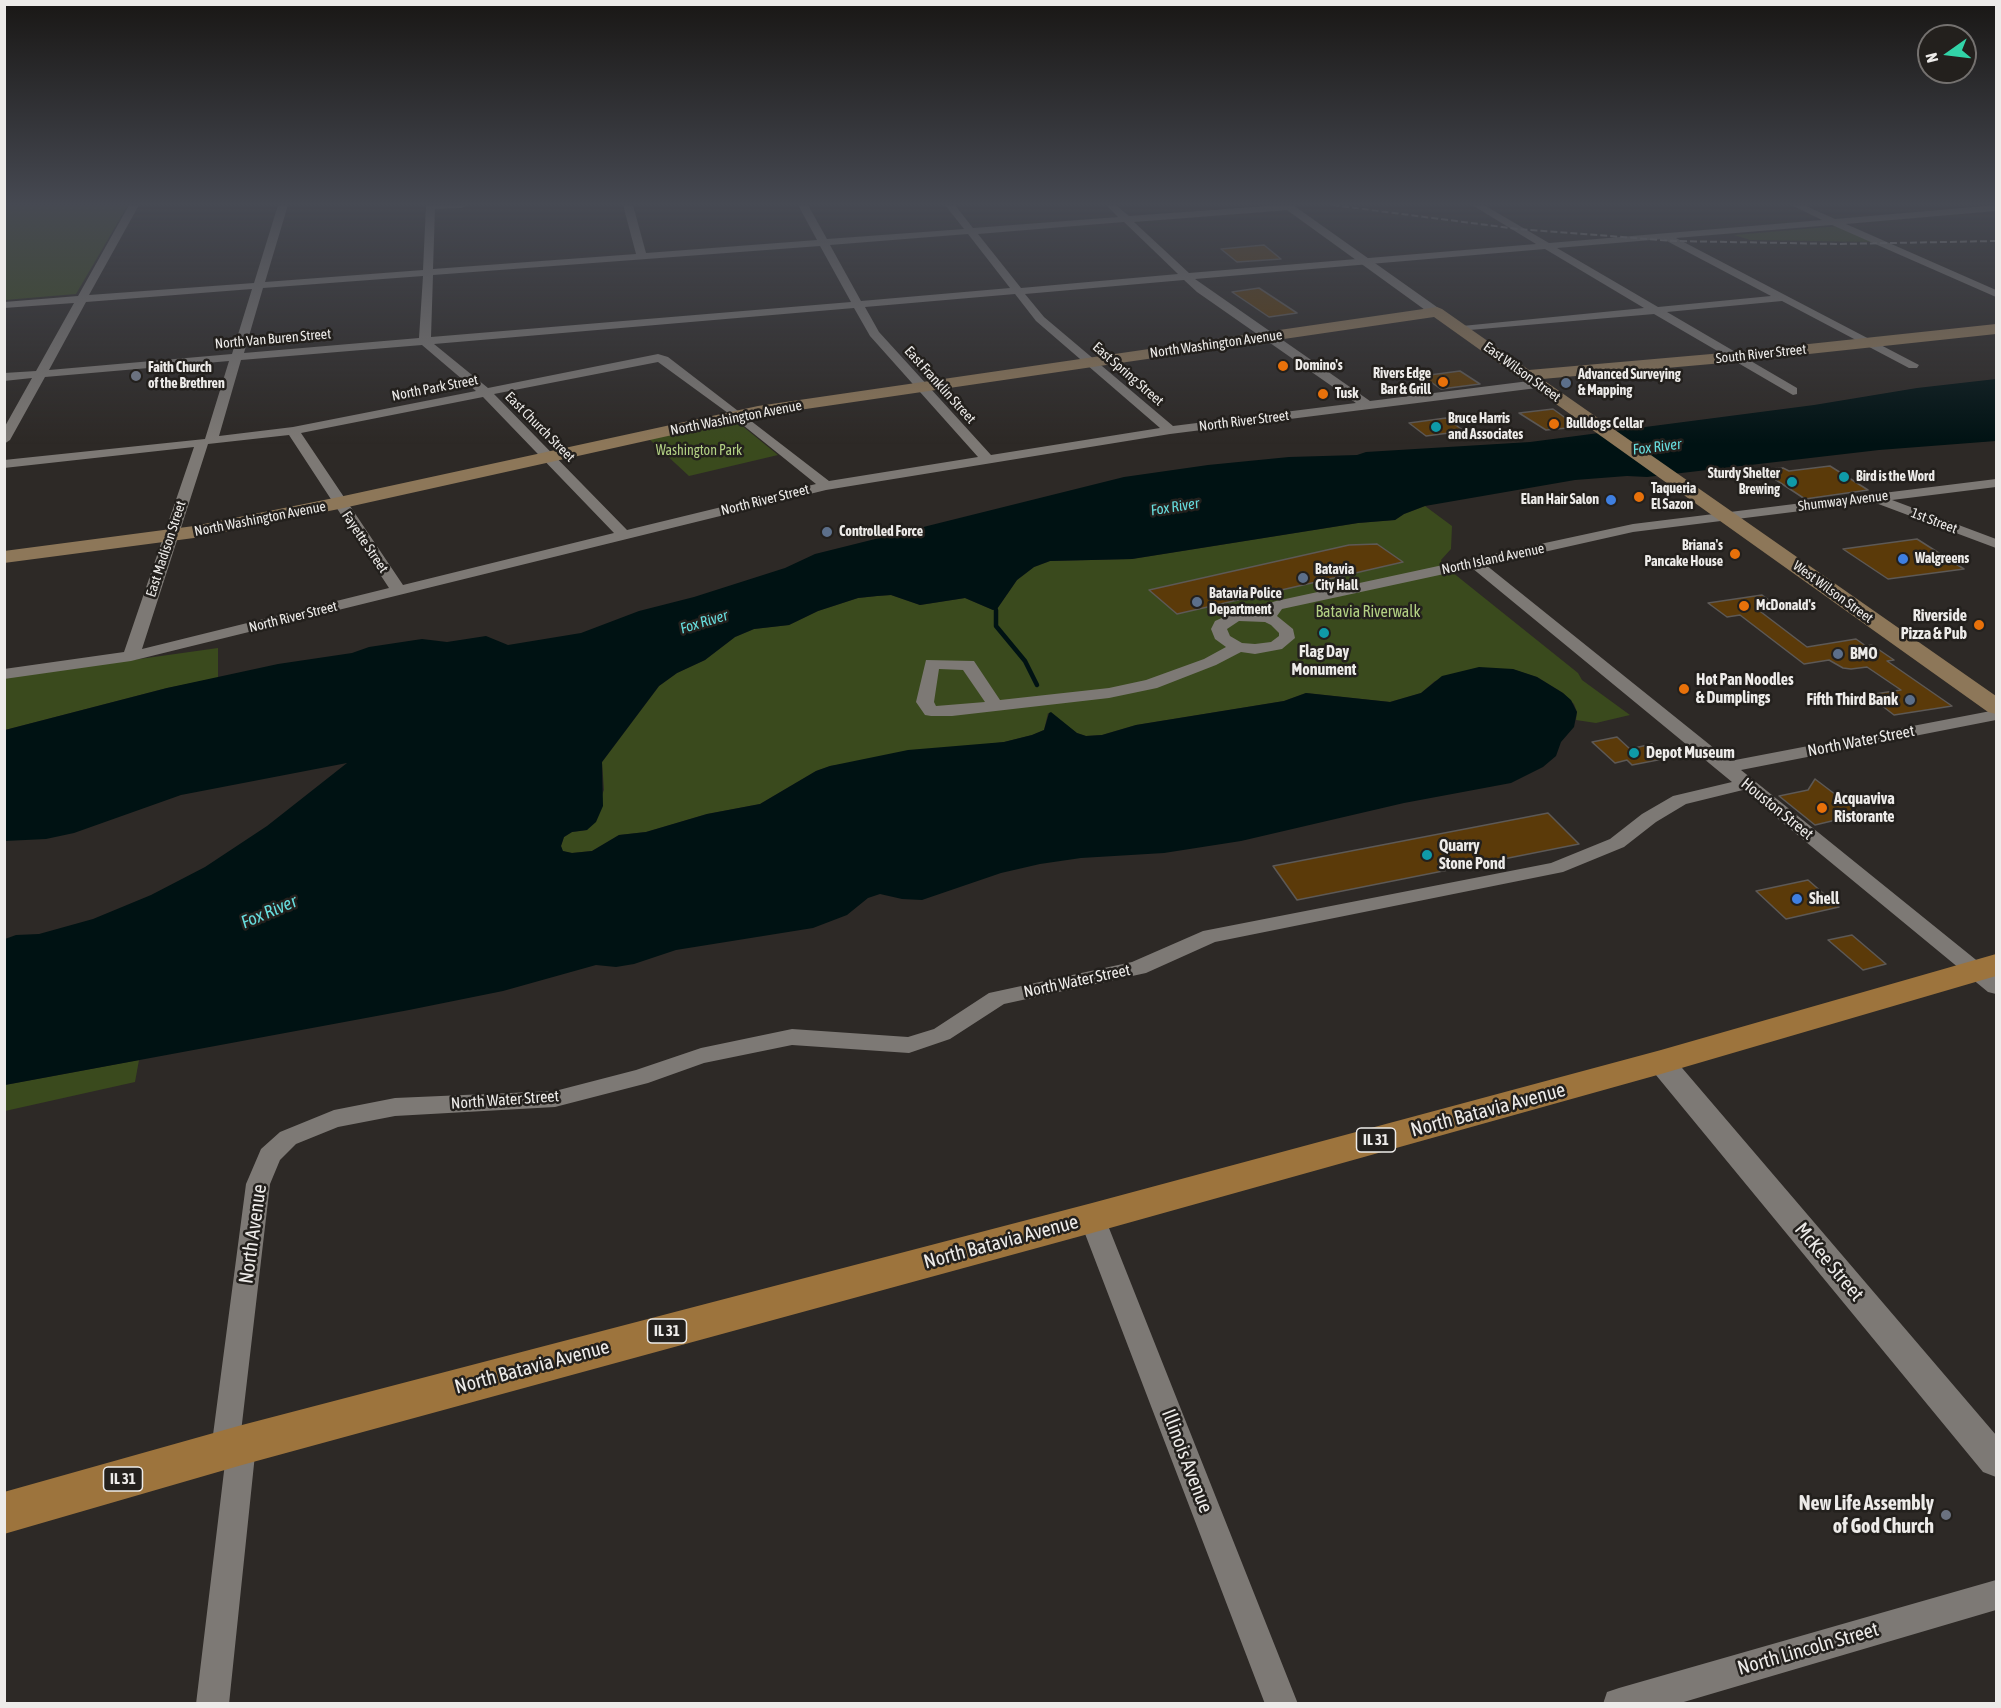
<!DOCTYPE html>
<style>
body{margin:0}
#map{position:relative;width:2001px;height:1708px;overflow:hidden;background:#2d2926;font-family:"Asap Condensed",sans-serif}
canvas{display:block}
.frame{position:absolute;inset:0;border:6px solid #edebe9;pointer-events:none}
.north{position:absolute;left:1917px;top:24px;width:60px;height:60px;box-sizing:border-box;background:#23201d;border:2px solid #74716f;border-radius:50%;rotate:256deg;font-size:16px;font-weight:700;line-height:24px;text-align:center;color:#edebe9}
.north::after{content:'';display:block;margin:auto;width:21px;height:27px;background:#32d4a8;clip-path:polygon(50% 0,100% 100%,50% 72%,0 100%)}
</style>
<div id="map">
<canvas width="2001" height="1708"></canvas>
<div class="frame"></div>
<div class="north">N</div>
</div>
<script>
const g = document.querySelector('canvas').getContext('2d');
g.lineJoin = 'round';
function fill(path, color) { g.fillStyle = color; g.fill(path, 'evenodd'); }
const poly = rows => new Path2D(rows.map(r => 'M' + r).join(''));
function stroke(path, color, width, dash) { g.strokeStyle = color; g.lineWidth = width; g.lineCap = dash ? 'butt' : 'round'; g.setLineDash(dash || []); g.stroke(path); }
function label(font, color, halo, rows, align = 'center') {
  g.font = font + ' "Asap Condensed",sans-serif'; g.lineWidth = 5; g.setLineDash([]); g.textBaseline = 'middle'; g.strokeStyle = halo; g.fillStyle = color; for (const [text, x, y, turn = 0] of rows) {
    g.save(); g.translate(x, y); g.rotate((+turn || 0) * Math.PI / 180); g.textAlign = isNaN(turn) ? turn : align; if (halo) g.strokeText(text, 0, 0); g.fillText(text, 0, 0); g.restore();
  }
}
fill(poly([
 [5,205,128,205,76,294,5,300],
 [1838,226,1873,242,1750,240,1734,235],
 [735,420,778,455,689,476,649,439],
 [1425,506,1452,526,1451,549,1441,560,1442,564,1578,673,1582,680,1630,715,1596,723,1576,720,1577,712,1574,704,1563,693,1537,677,1512,669,1435,681,1421,693,1390,702,1306,693,1284,701,1136,725,1102,735,1086,736,1077,733,1048,713,1044,730,1032,735,1004,742,830,766,816,771,760,804,707,814,646,832,619,835,592,851,572,853,562,851,561,846,564,837,572,832,587,830,604,790,602,762,659,686,677,673,705,660,735,637,754,629,789,625,818,611,858,598,877,596,891,595,920,605,965,598,993,610,997,609,1017,580,1034,567,1050,561,1132,559,1358,523,1395,520,1404,514],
 [218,648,218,678,167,688,5,730,4,678],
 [139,1060,135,1082,5,1111,5,1085]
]), '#3a4a1d');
fill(poly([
 [1996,379,1996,441,1879,450,1647,477,1627,476,1575,480,1425,506,1404,514,1395,520,1358,523,1132,559,1050,561,1034,567,1017,580,997,609,993,610,965,598,920,605,891,595,877,596,858,598,818,611,789,625,754,629,735,637,705,660,677,673,659,686,602,762,603,806,596,822,587,830,572,832,564,837,561,846,563,851,572,853,592,851,619,835,646,832,707,814,760,804,816,771,830,766,908,750,1004,742,1032,735,1044,730,1049,713,1051,712,1077,733,1086,736,1102,735,1136,725,1284,701,1306,693,1390,702,1421,693,1442,676,1479,667,1513,669,1537,677,1563,693,1571,700,1577,712,1574,727,1561,742,1556,756,1543,767,1511,783,1404,803,1241,841,1164,853,1081,858,1040,864,1001,873,922,900,902,899,880,894,868,898,847,915,813,928,676,950,634,964,616,967,596,965,503,991,409,1010,5,1085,5,939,16,935,39,934,93,919,151,895,205,867,267,826,347,763,181,795,74,833,46,839,5,841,5,730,167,688,278,664,352,653,369,647,422,639,447,642,486,636,508,645,581,633,639,611,694,597,785,568,815,554,1124,477,1208,465,1289,457,1357,455,1366,452,1530,442,1814,405,1917,388]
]), '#001213');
stroke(poly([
 [996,610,996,626,1025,661,1037,685]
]), '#001213', 4.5);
const building = poly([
 [1264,245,1281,259,1237,262,1221,249,1264,245],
 [1259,288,1297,313,1269,317,1232,292,1259,288],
 [1460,371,1480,384,1441,389,1422,376,1460,371],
 [1553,409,1578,427,1546,430,1519,413,1553,409],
 [1446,418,1464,431,1426,436,1409,423,1446,418],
 [1830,466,1868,490,1805,499,1761,470,1783,468,1789,471,1830,466],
 [1917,539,1964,569,1888,579,1843,549,1917,539],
 [1377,544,1403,562,1177,614,1149,590,1349,545,1377,544],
 [1762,595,1781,609,1761,612,1807,647,1856,639,1866,646,1872,645,1894,660,1887,661,1952,706,1894,715,1868,695,1901,690,1867,667,1851,669,1843,668,1829,660,1804,664,1740,615,1727,617,1708,603,1762,595],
 [1617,737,1630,749,1652,744,1668,758,1632,765,1627,760,1615,763,1592,742,1617,737],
 [1815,779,1861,814,1815,825,1779,796,1808,790,1815,779],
 [1548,813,1579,844,1297,900,1273,866,1548,813],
 [1808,880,1839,907,1786,919,1756,891,1808,880],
 [1852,935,1886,964,1863,970,1828,940,1852,935]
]);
fill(building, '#5b3a09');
stroke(building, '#5d5956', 1.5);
fill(poly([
 [129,205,139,205,89,295,254,283,278,205,288,205,265,282,423,270,426,205,467,205,462,208,435,209,433,269,636,254,623,205,633,205,646,253,817,240,798,205,808,205,827,239,964,229,945,205,955,205,973,228,1118,217,1106,205,1116,205,1129,216,1280,205,1295,207,1290,210,1134,222,1189,273,1536,244,1472,205,1484,205,1549,243,1822,220,1791,205,1804,205,1835,219,1996,205,1996,211,1846,224,1996,290,1996,297,1832,225,1676,238,1919,365,1917,368,1909,368,1782,301,1667,312,1797,388,1797,394,1793,395,1654,314,1458,331,1458,327,1462,326,1644,308,1545,249,1195,279,1370,401,1537,380,1543,384,1537,388,1170,434,826,490,131,661,4,679,4,669,124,652,194,447,4,468,4,460,205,439,229,361,45,377,10,440,4,444,4,428,32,378,4,381,4,373,36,371,74,303,4,308,4,302,78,296,129,205],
 [1124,222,1178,274,1021,288,978,234,1124,222],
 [968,234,1010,288,861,301,830,245,968,234],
 [1663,239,1771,296,1658,307,1557,248,1663,239],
 [820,246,851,302,431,337,433,275,820,246],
 [423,276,419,338,244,353,263,288,423,276],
 [1184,280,1197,292,1356,403,1173,426,1044,317,1025,294,1184,280],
 [252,289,232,354,49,370,86,302,252,289],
 [1015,294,1036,321,1160,428,991,455,879,332,865,307,1015,294],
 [854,308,870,336,978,457,829,481,668,357,658,354,488,388,434,344,854,308],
 [422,345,476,391,293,427,219,436,241,360,422,345],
 [658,362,728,413,816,484,627,530,494,394,658,362],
 [483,397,614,533,403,585,301,433,483,397],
 [289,435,389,588,142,649,208,444,289,435],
 [1996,479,1996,487,1892,500,1996,539,1996,548,1873,502,1633,532,1486,565,1730,761,1996,710,1996,720,1741,770,1996,976,1996,994,1988,992,1743,790,1686,804,1656,822,1624,847,1563,872,1215,942,1146,973,1004,1004,950,1039,909,1053,792,1045,704,1063,648,1083,555,1107,395,1116,338,1127,296,1144,280,1160,270,1184,241,1432,252,1436,256,1445,229,1704,196,1704,225,1463,215,1459,211,1450,246,1184,261,1149,280,1132,334,1110,395,1098,555,1091,636,1070,701,1048,792,1029,908,1037,934,1029,989,993,1132,962,1203,931,1551,863,1610,839,1642,814,1673,796,1732,782,1472,568,1282,609,1277,616,1293,629,1295,638,1282,649,1255,654,1241,652,1216,665,1157,688,1109,698,952,716,931,716,925,715,916,702,926,660,974,661,1000,700,1109,688,1146,680,1204,659,1226,647,1215,639,1211,629,1215,621,1235,612,1264,613,1270,603,1276,601,1633,524,1996,479],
 [1239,621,1265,622,1271,625,1279,633,1279,636,1271,642,1255,644,1242,643,1230,636,1227,629,1239,621],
 [939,669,963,670,985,702,936,706,934,702,939,669],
 [1092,1208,1101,1211,1105,1218,1298,1704,1265,1704,1079,1218,1083,1211,1092,1208],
 [1996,1580,1996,1610,1677,1704,1603,1704,1607,1692,1619,1688,1996,1580]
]), '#7d7975');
fill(poly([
 [1280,205,1293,205,1444,312,1437,316,1432,315,1280,205],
 [1661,1052,1671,1055,1996,1435,1996,1477,1983,1472,1651,1069,1647,1062,1651,1055,1661,1052]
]), '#7d7975');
fill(poly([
 [1437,307,1442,309,1529,370,1734,352,1996,324,1996,334,1734,362,1542,379,1996,696,1996,714,1988,712,1434,317,758,416,339,509,194,538,4,563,4,551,194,526,339,497,758,406,1437,307]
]), '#8d7759');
fill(poly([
 [1996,954,1996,976,1661,1074,1092,1233,242,1465,4,1534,4,1492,242,1425,1092,1203,1661,1050,1996,954]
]), '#9d743d');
stroke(poly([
 [1332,205,1518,229,1674,241,1840,244,1996,241]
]), '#979492', 2, [7, 3]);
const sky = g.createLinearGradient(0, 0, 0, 444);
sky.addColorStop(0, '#191715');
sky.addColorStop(0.46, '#464952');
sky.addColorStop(1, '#46495200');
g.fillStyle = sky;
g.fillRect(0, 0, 2001, 444);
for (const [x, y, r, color] of [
 [1283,366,6,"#e8710a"],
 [136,376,6,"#6b7280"],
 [1443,382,6,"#e8710a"],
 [1566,383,6,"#5c6f8a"],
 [1323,394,6,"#e8710a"],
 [1554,424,6,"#e8710a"],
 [1436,427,6,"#0f9aa8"],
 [1844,477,6,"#0f9aa8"],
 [1792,482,6,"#0f9aa8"],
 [1639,497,6,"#e8710a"],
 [1611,500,6,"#3f7fe0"],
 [827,532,6,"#5c6f8a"],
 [1735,554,6,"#e8710a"],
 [1903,559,6,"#3f7fe0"],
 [1303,578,6,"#5c6f8a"],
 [1197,602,6,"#5c6f8a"],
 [1744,606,6,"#e8710a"],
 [1979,625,6,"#e8710a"],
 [1324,633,6,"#0f9aa8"],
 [1838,654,6,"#5c6f8a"],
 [1684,689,6,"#e8710a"],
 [1910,700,6,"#5c6f8a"],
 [1634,753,6,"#0f9aa8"],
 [1822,808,6,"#e8710a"],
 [1427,855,6,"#0f9aa8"],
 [1797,899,6,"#3f7fe0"],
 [1946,1515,6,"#6b7280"]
]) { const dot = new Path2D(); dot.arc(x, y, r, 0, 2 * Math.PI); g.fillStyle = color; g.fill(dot); stroke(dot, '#23201d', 2); }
label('14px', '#edebe9', '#23201d', [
 ["North Van Buren Street",273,339,-5],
 ["North Washington Avenue",1216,344,-8],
 ["South River Street",1761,354,-6],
 ["East Wilson Street",1522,372,36],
 ["East Spring Street",1128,374,41],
 ["East Franklin Street",940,385,48],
 ["North Park Street",435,388,-11],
 ["North Washington Avenue",736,418,-11],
 ["North River Street",1244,421,-7],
 ["East Church Street",540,427,45],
 ["North River Street",765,500,-14],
 ["Shumway Avenue",1843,501,-7],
 ["North Washington Avenue",260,519,-11],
 ["1st Street",1934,521,21],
 ["Fayette Street",365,542,56],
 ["East Madison Street",166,549,-72],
 ["North Island Avenue",1493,559,-12],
 ["West Wilson Street",1833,592,36],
 ["North River Street",293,617,-14]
]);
label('bold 14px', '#edebe9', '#23201d', [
 ["Domino's",1295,366],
 ["Faith Church",148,368],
 ["of the Brethren",148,384],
 ["Rivers Edge",1431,374,"right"],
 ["Bar & Grill",1431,390,"right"],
 ["Advanced Surveying",1578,375],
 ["& Mapping",1578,391],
 ["Tusk",1335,394],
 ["Bruce Harris",1448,419],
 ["and Associates",1448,435],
 ["Bulldogs Cellar",1566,424],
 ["Sturdy Shelter",1780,474,"right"],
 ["Brewing",1780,490,"right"],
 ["Bird is the Word",1856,477],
 ["Taqueria",1651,489],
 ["El Sazon",1651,505],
 ["Elan Hair Salon",1599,500,"right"],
 ["Controlled Force",839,532],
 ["Briana's",1723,546,"right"],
 ["Pancake House",1723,562,"right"],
 ["Walgreens",1915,559],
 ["Batavia",1315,570],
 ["City Hall",1315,586],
 ["Batavia Police",1209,594],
 ["Department",1209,610],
 ["McDonald's",1756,606]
], 'left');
label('14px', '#b3d184', '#23201d', [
 ["Washington Park",699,451]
]);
label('italic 15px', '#67ddde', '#23201d', [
 ["Fox River",1657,447,-7],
 ["Fox River",1175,507,-9],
 ["Fox River",704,622,-17]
]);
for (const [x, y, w] of [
 [1376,1140,39],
 [667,1331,39],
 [123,1479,39]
]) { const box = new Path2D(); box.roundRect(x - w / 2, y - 12, w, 24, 4.5); g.fillStyle = '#23201d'; g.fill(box); stroke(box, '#edebe9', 1.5); }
label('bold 15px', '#edebe9', null, [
 ["IL 31",1376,1140],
 ["IL 31",667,1331],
 ["IL 31",123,1479]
]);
label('16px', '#b3d184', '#23201d', [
 ["Batavia Riverwalk",1368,612]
]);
label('bold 16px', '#edebe9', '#23201d', [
 ["Riverside",1967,616,"right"],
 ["Pizza & Pub",1967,634,"right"],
 ["Flag Day",1324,652,"center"],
 ["Monument",1324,670,"center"],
 ["BMO",1850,654],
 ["Hot Pan Noodles",1696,680],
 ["& Dumplings",1696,698],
 ["Fifth Third Bank",1898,700,"right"],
 ["Depot Museum",1646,753],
 ["Acquaviva",1834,799],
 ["Ristorante",1834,817],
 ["Quarry",1439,846],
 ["Stone Pond",1439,864],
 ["Shell",1809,899]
], 'left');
label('16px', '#edebe9', '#23201d', [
 ["North Water Street",1861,741,-11],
 ["Houston Street",1777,809,39],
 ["North Water Street",1077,981,-12],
 ["North Water Street",505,1100,-4]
]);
label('italic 18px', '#67ddde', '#23201d', [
 ["Fox River",269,912,-23]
]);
label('20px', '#edebe9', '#23201d', [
 ["North Batavia Avenue",1488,1110,-15],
 ["North Avenue",253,1234,-82],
 ["North Batavia Avenue",1001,1242,-15],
 ["McKee Street",1829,1262,50],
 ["North Batavia Avenue",532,1367,-15],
 ["Illinois Avenue",1187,1461,69],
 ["North Lincoln Street",1808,1649,-16]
]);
label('bold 20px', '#edebe9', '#23201d', [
 ["New Life Assembly",1934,1504],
 ["of God Church",1934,1527]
], 'right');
</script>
